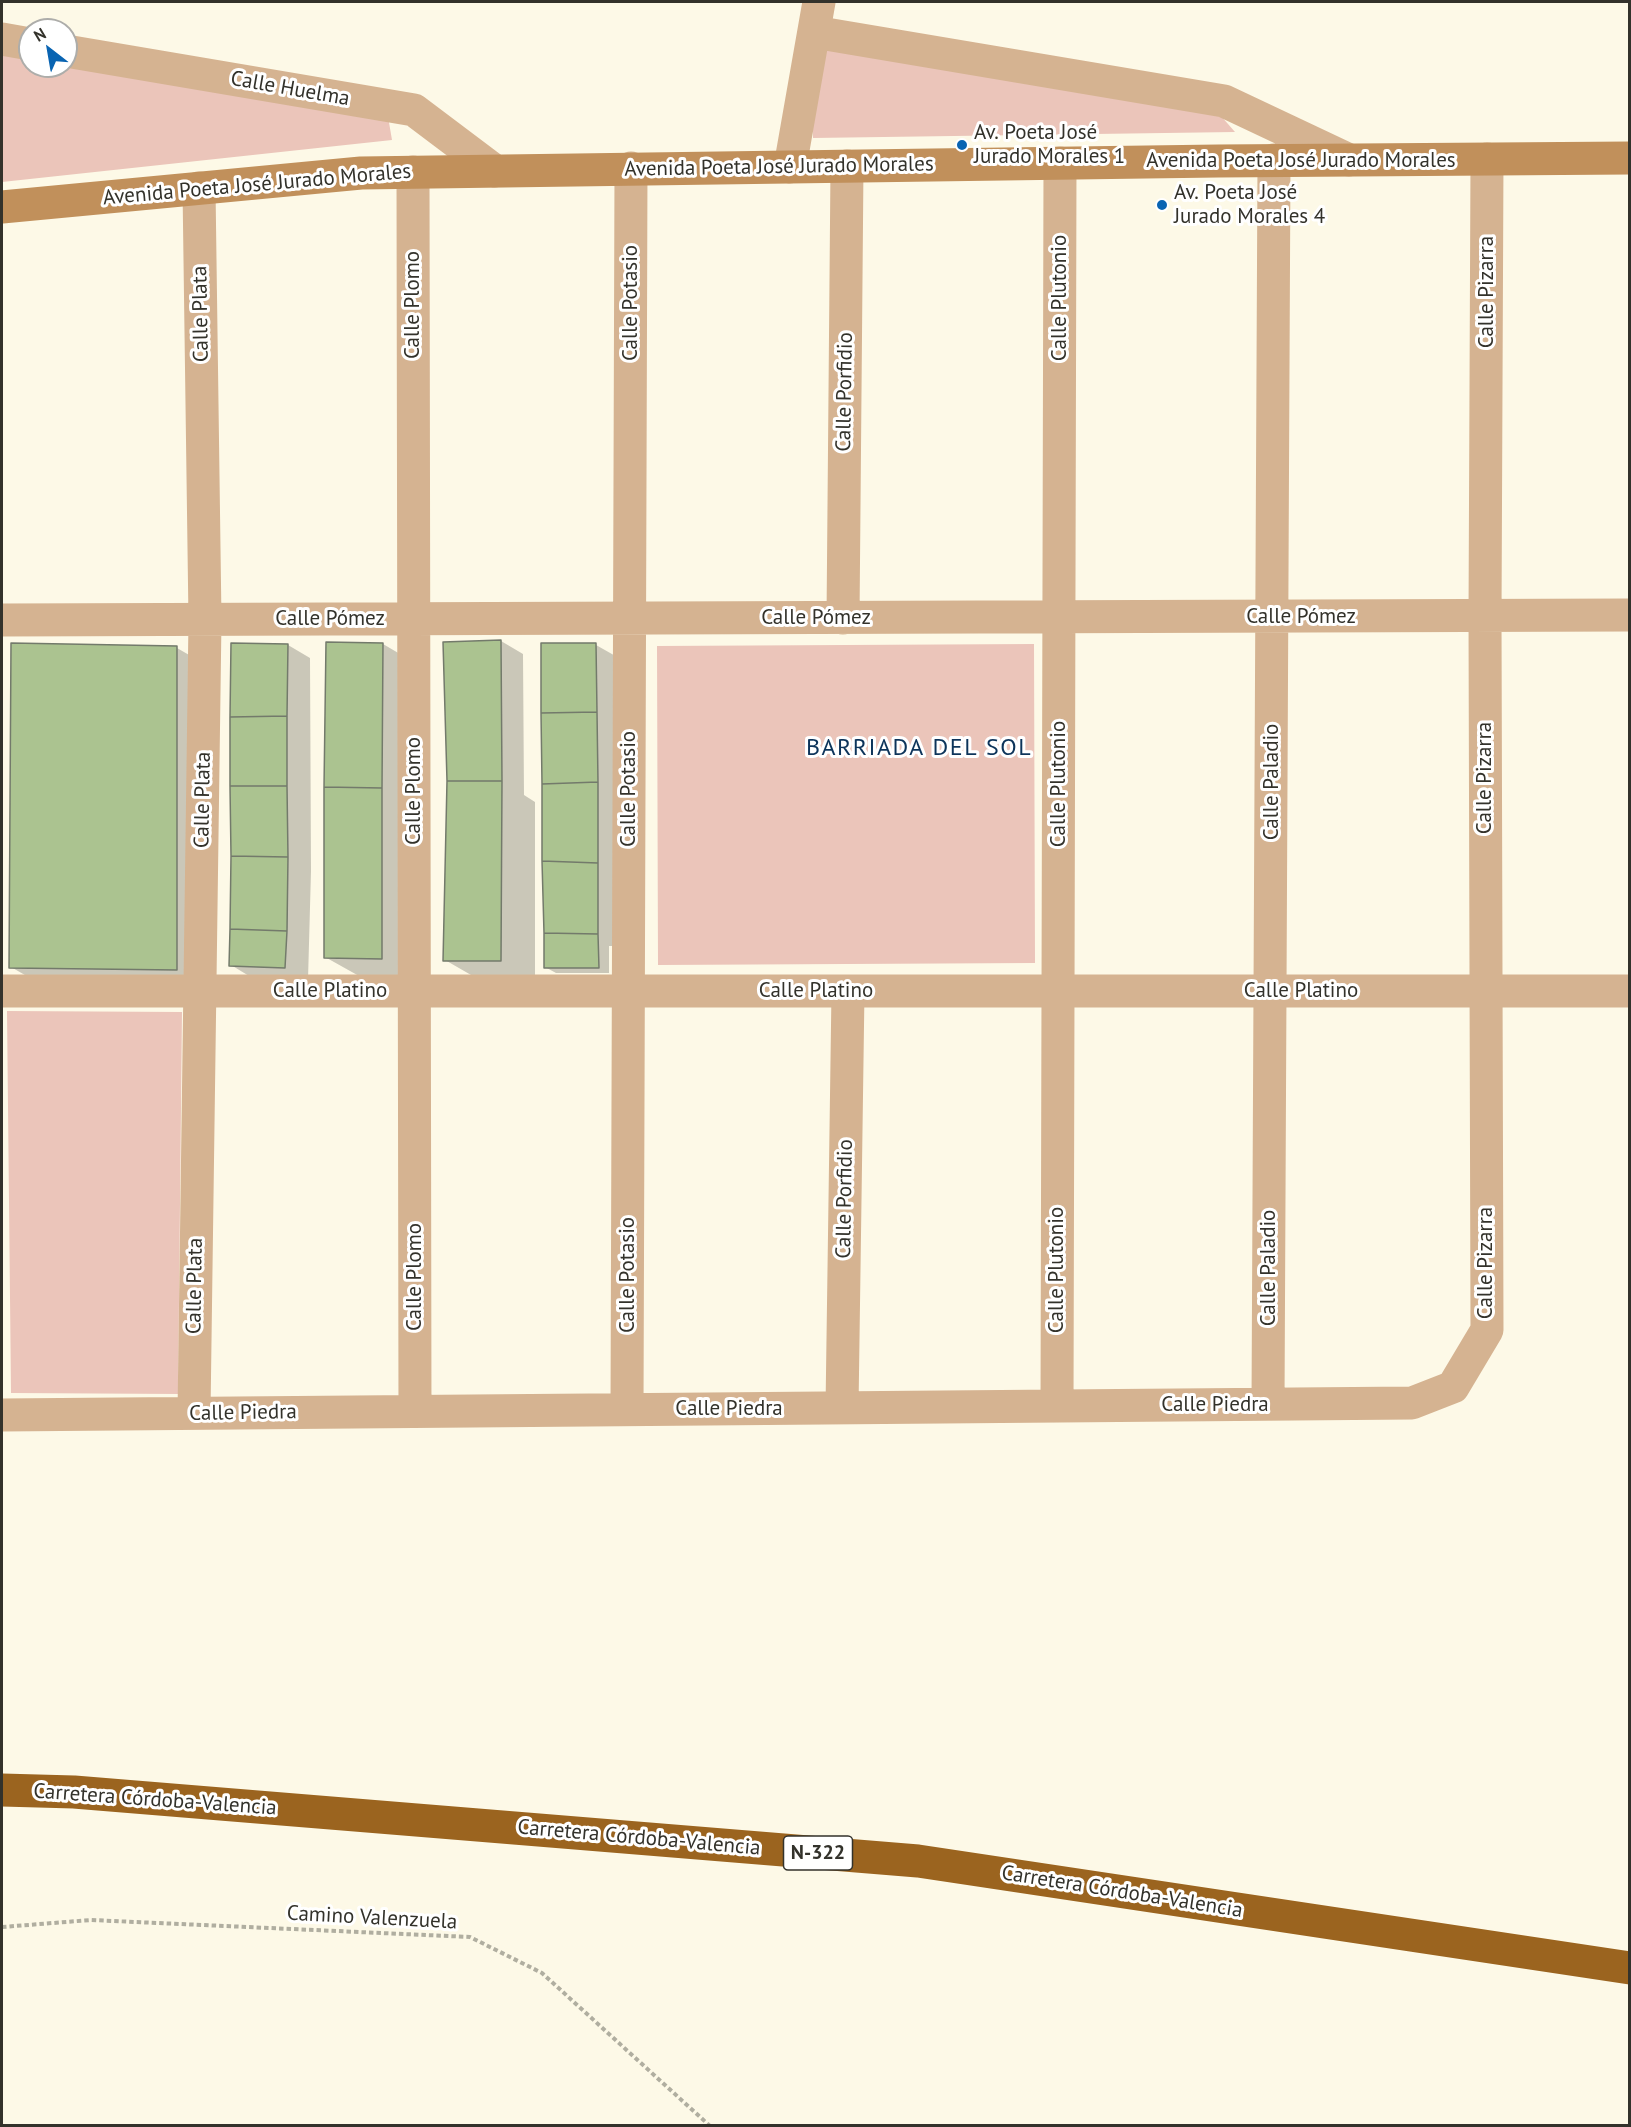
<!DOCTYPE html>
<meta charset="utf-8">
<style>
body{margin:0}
#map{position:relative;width:1631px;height:2127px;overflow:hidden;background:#fdf9e7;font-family:"PT Sans",sans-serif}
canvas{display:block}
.frame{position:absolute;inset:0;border:3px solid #33322b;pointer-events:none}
.north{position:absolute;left:18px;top:18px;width:60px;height:60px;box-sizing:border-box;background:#fff;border:2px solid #adadaa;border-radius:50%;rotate:329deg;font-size:16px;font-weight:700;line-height:24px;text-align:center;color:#33322b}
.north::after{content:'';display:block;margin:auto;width:21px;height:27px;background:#0964b2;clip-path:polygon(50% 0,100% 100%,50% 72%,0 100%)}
</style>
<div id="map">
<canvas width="1631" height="2127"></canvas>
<div class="frame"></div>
<div class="north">N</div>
</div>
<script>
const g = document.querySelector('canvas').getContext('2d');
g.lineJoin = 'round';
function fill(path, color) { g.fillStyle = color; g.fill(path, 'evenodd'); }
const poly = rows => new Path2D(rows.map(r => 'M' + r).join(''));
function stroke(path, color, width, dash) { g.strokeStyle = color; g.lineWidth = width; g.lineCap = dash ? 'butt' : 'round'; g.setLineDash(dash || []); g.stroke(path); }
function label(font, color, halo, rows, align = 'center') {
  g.font = font + ' "PT Sans",sans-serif'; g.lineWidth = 6; g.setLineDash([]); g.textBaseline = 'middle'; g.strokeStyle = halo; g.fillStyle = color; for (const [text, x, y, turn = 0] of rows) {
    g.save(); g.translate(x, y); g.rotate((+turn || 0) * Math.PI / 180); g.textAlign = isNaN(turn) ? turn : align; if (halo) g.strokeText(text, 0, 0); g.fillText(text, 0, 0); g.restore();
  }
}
fill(poly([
 [811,46,1221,116,1235,132,813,138],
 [2,52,30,57,30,66,66,66,386,105,392,140,2,182],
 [1034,644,1035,963,658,965,657,646],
 [7,1011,182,1012,178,1394,11,1393]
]), '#ebc5ba');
fill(poly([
 [501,641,523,654,524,795,535,802,535,980,478,979,445,960],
 [383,644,417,664,415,977,359,976,325,957],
 [288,645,310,658,311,871,308,980,254,979,231,965],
 [596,645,619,658,621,946,609,946,609,973,556,973,545,967],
 [177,648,210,667,210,988,44,986,11,967]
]), '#0003');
const building = poly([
 [501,640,502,781,447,781,443,642,501,640],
 [326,642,383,643,382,788,324,787,326,642],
 [11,643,177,646,177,970,9,968,11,643],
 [231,643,288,644,287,716,230,717,231,643],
 [541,643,596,643,597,712,541,713,541,643],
 [597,712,598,782,542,784,541,713,597,712],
 [287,716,287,786,230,786,230,717,287,716],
 [447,781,502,781,501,961,443,961,447,781],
 [598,782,598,863,542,861,542,784,598,782],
 [230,786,287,786,288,857,231,856,230,786],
 [324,787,382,788,382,959,324,958,324,787],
 [231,856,288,857,287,931,230,929,231,856],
 [542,861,598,863,598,934,544,933,542,861],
 [230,929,287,931,285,968,229,966,230,929],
 [544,933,598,934,599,968,544,968,544,933]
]);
fill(building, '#abc390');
stroke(building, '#737a6b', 1.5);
stroke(poly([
 [2,1927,91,1920,470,1937,542,1973,710,2126]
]), '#b0aea0', 4, [4.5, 3]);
stroke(poly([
 [814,32,1224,101,1349,160],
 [2,39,30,44],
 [66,51,414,110,495,171],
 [790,167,819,2],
 [413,172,415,1411],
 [843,618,847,166],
 [2,620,1630,615],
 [2,991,1630,991],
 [1268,1404,1274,160],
 [1057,1406,1060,163],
 [842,1408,848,991],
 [627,1409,631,168],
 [194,1413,205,620,199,188],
 [2,1415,1412,1403,1453,1387,1487,1330,1485,616,1487,159]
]), '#d5b391', 33);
stroke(poly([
 [2,207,361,173,1218,161,1630,158]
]), '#c1905b', 33);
stroke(poly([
 [2,1790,74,1792,918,1861,1630,1968]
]), '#9b641f', 33);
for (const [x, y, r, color] of [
 [962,145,6,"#0964b2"],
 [1162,205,6,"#0964b2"]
]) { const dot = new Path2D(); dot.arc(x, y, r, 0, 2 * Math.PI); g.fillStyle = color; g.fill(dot); stroke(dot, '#fff', 2); }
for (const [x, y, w] of [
 [818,1853,69]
]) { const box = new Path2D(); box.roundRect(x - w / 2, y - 17, w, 34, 4.5); g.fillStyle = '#fff'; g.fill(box); stroke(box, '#33322b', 1.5); }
label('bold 20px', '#33322b', null, [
 ["N-322",818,1853]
]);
label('21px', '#33322b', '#fff', [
 ["Calle Huelma",290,89,10],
 ["Avenida Poeta José Jurado Morales",1301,161],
 ["Avenida Poeta José Jurado Morales",779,167,-1],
 ["Avenida Poeta José Jurado Morales",257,185,-5],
 ["Calle Pizarra",1487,292,-90],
 ["Calle Plutonio",1060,298,-90],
 ["Calle Potasio",631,303,-90],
 ["Calle Plomo",413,305,-90],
 ["Calle Plata",201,314,-91],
 ["Calle Porfidio",845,392,-89],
 ["Calle Pómez",1301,617],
 ["Calle Pómez",816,618],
 ["Calle Pómez",330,619],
 ["Calle Pizarra",1485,778,-90],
 ["Calle Paladio",1272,782,-90],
 ["Calle Plutonio",1059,784,-90],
 ["Calle Potasio",629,789,-90],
 ["Calle Plomo",414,791,-90],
 ["Calle Plata",203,800,-89],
 ["Calle Platino",330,991],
 ["Calle Platino",816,991],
 ["Calle Platino",1301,991],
 ["Calle Porfidio",845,1199,-89],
 ["Calle Pizarra",1486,1263,-90],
 ["Calle Paladio",1269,1268,-90],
 ["Calle Plutonio",1057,1270,-90],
 ["Calle Potasio",628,1275,-90],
 ["Calle Plomo",415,1277,-90],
 ["Calle Plata",195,1286,-89],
 ["Calle Piedra",1215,1405],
 ["Calle Piedra",729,1409],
 ["Calle Piedra",243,1413,-1],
 ["Carretera Córdoba-Valencia",155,1800,4],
 ["Carretera Córdoba-Valencia",639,1838,5],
 ["Carretera Córdoba-Valencia",1122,1892,9],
 ["Camino Valenzuela",372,1918,3]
]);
label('21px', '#33322b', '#fff', [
 ["Av. Poeta José",974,133],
 ["Jurado Morales 1",974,157],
 ["Av. Poeta José",1174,193],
 ["Jurado Morales 4",1174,217]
], 'left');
g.letterSpacing = '1.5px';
label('24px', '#0d345a', '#fff', [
 ["BARRIADA DEL SOL",919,748]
]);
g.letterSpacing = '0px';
</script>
